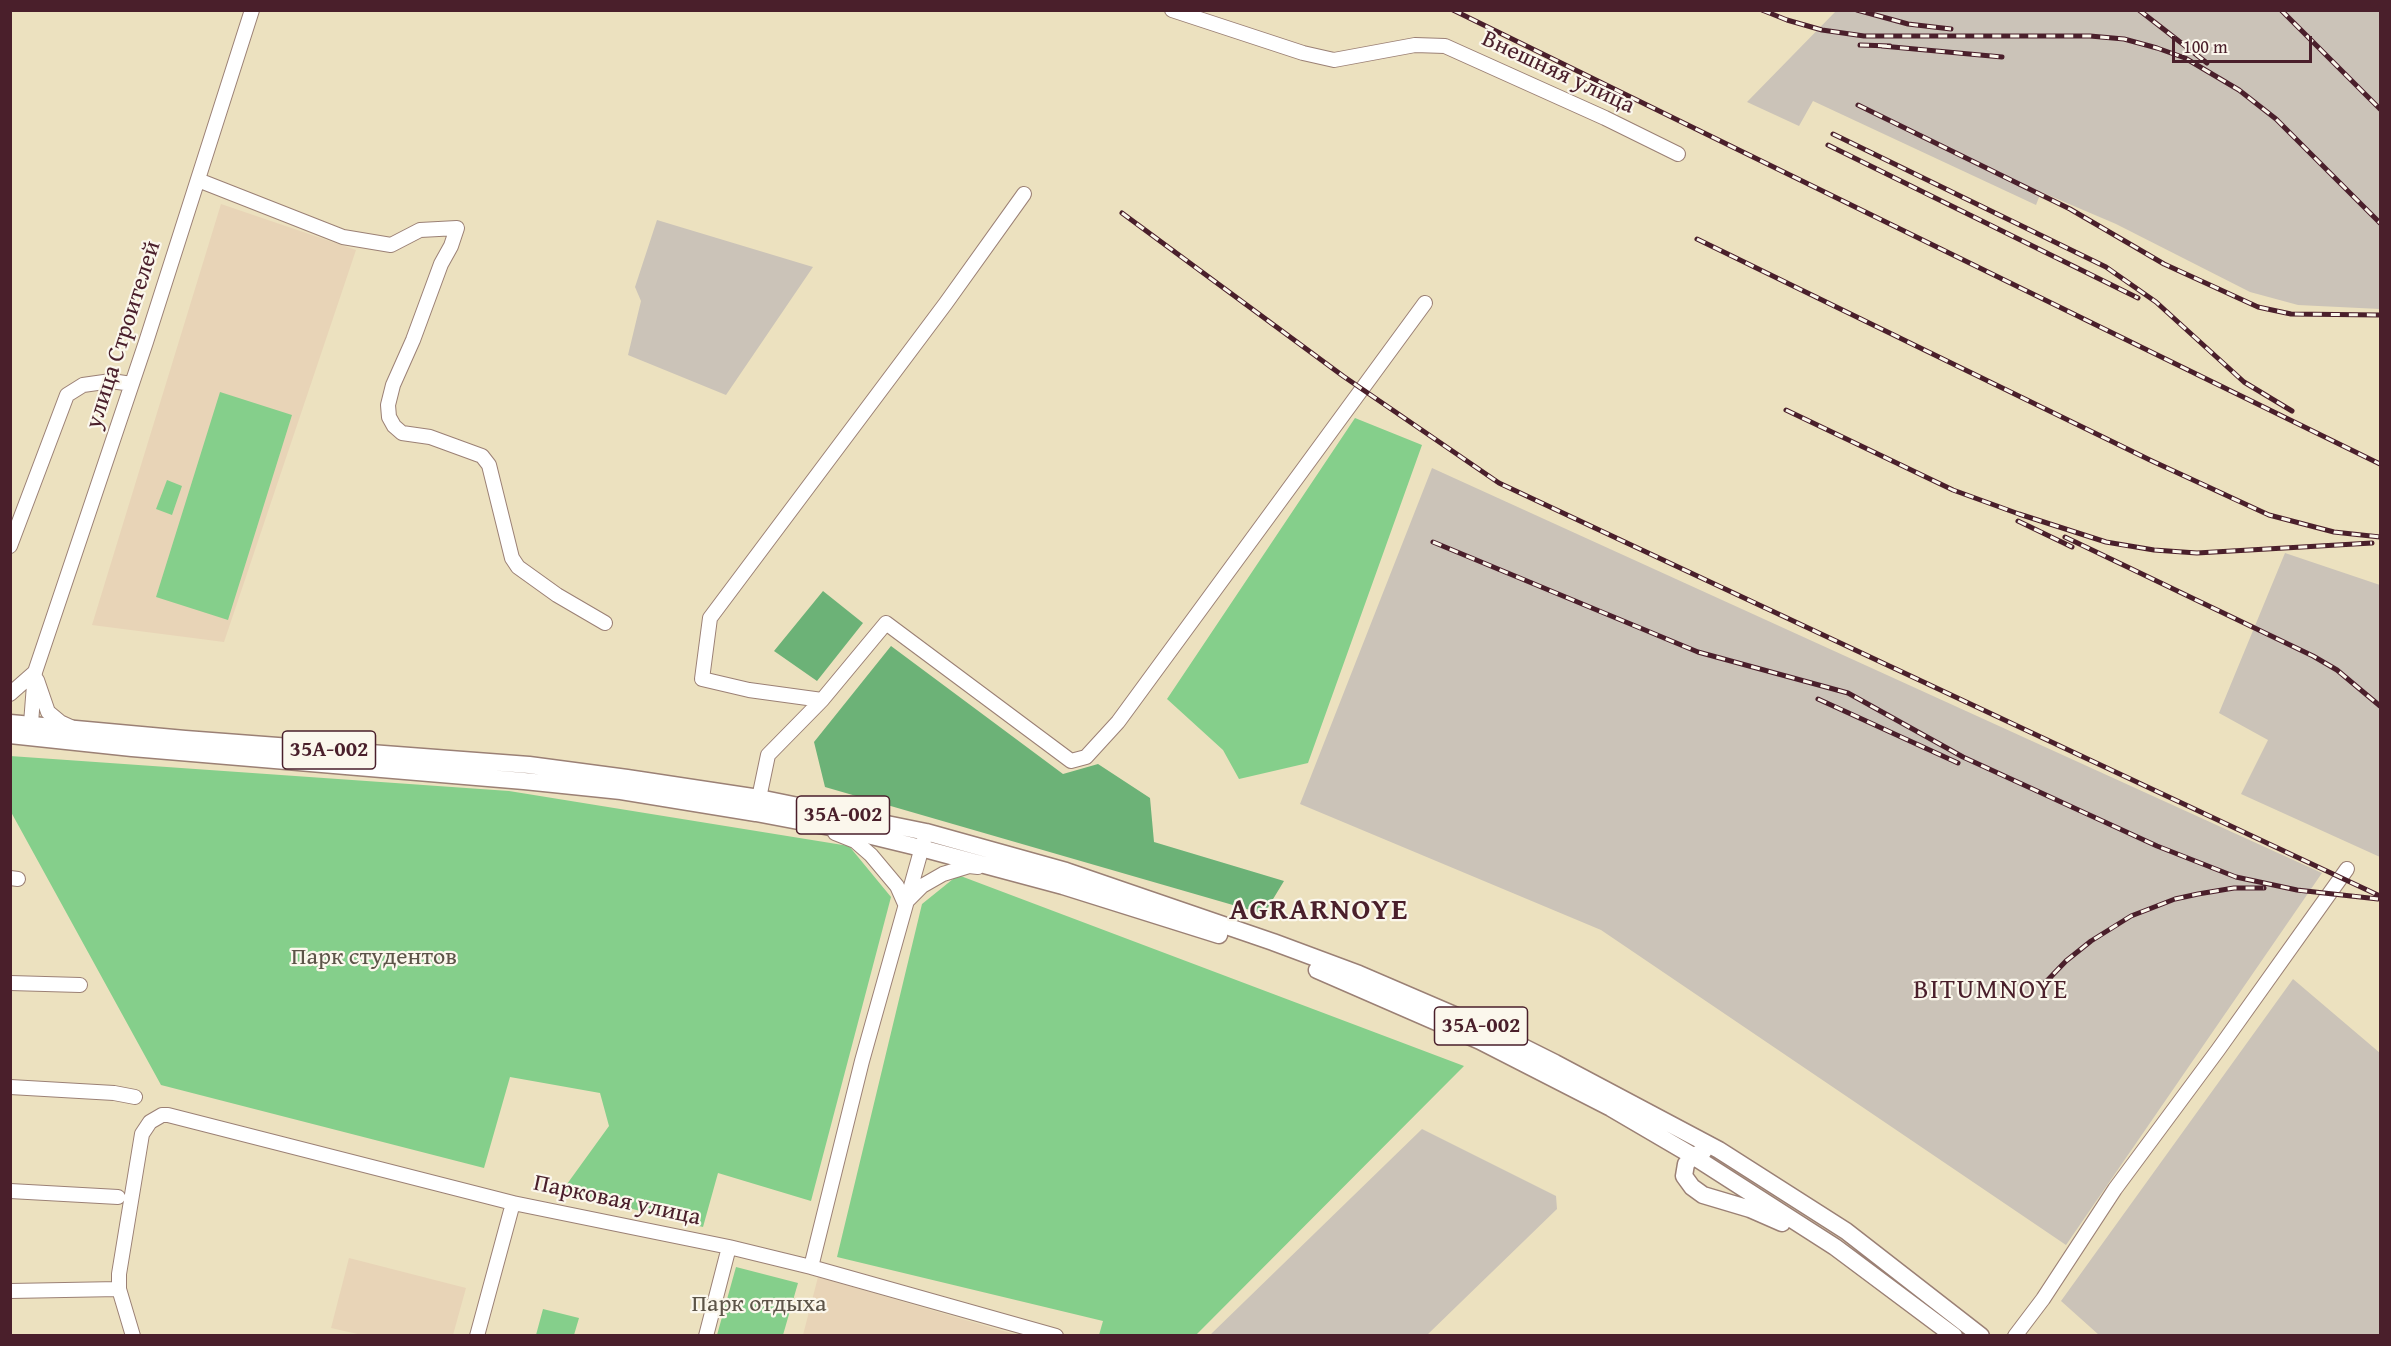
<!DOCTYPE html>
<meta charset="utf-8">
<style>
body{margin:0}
#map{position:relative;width:2391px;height:1346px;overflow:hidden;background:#ece1bf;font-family:"Gentium Book Plus",serif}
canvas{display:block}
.frame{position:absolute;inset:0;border:12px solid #4a1f2b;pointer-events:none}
.scale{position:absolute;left:2172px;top:36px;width:140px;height:27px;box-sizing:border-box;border:3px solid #4a1f2b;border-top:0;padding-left:8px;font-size:18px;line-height:21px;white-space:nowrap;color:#4a1f2b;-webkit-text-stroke:4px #fbf7ec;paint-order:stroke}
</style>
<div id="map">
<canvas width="2391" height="1346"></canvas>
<div class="frame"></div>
<div class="scale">100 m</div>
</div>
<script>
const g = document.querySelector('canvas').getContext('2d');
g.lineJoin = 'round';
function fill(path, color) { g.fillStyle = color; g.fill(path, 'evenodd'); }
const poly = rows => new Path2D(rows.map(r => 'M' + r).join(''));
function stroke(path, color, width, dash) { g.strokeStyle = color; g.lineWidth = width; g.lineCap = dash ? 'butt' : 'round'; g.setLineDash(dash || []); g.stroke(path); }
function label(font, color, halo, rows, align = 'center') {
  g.font = font + ' "Gentium Book Plus",serif'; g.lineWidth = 4.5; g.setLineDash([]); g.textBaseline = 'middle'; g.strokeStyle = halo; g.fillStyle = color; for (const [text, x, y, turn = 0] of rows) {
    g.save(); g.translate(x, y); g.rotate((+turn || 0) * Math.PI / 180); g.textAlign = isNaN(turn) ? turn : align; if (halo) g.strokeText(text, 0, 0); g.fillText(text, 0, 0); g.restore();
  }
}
fill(poly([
 [221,204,356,250,224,642,92,625],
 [349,1258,466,1288,453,1335,362,1335,331,1328],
 [818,1277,1017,1335,803,1335]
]), '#e8d4b7');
fill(poly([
 [1836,11,2380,11,2380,309,2298,305,2250,292,2116,224,2041,192,2036,205,1813,101,1799,126,1747,102],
 [657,220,813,267,726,395,628,355,641,301,635,287],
 [1432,468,2322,873,2066,1245,1601,930,1300,804],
 [2285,553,2380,585,2380,857,2241,794,2268,740,2219,713],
 [2293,979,2380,1053,2380,1335,2099,1335,2061,1301],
 [1422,1129,1556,1196,1557,1209,1427,1335,1210,1335]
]), '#cbc3b8');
fill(poly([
 [220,392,292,415,228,620,156,597],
 [1355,418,1422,445,1308,763,1239,779,1223,750,1167,699],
 [167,480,182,486,172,515,156,509],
 [10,756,509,791,849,846,891,897,811,1201,718,1173,703,1227,562,1191,609,1126,600,1093,510,1077,484,1168,161,1085,11,812],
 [958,875,1464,1066,1196,1335,1099,1335,1103,1321,837,1257,922,904],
 [736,1267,798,1283,783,1335,717,1335],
 [543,1309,579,1318,574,1335,536,1335]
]), '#85cf8b');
fill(poly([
 [823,591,863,623,817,681,774,651],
 [891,646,1063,774,1098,764,1150,798,1154,842,1284,881,1264,914,825,787,814,742]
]), '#6cb277');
const minor = poly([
 [1172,10,1303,53,1334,60,1415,45,1445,46,1605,118,1678,154],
 [198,180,343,237,391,245,420,230,457,228,451,246,441,264,413,340,393,385,388,405,389,417,394,426,402,433,430,437,482,456,489,465,512,558,518,567,557,595,605,623],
 [10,546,67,395,83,385,111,381,132,384],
 [37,680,48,712,60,722,71,727],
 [10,694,35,672],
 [822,700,749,690,702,679,710,618,946,303,1024,194],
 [30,736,35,672,146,342,252,10],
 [759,798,768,755,822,700,886,623,1071,761,1086,757,1118,722,1425,303],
 [835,833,855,841,871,855,897,886,905,904],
 [10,878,18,879],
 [906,902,922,886,943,874,969,866,978,867],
 [10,983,80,985],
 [10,1087,114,1093,135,1097],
 [10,1191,118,1197],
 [811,1267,862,1061,924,840],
 [10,1291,119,1289],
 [133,1336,119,1289,119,1274,142,1134,150,1122,162,1115,168,1115,513,1203,729,1247,811,1267,1056,1336],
 [477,1336,513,1203],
 [706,1336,729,1247],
 [2015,1336,2043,1299,2115,1189,2218,1050,2347,869]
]);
const major = poly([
 [10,723,185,739,529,765,627,778,759,798,926,832,1066,871,1273,942,1359,974,1487,1029,1555,1063,1719,1150,1846,1231,1981,1336],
 [10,735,132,748,524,781,621,791,756,813,851,831,921,848,1063,886,1219,935],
 [1317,970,1480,1041,1611,1108,1693,1156,1835,1247,1954,1336],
 [1703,1152,1693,1156,1686,1164,1684,1176,1692,1187,1703,1195,1750,1209,1782,1223]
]);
stroke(minor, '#9b8075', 16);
stroke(major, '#9b8075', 19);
stroke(minor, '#fff', 14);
stroke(major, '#fff', 16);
const rail = poly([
 [1453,10,2380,464],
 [1762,10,1787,20,1822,30,1864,36,2090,36,2124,39,2157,48,2185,58,2239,90,2276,119,2380,223],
 [1857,10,1908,24,1951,29],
 [2139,10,2207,63],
 [2281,10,2380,109],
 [1860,45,1890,46],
 [1882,46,2002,57],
 [1858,105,2070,209,2164,264,2258,307,2291,314,2380,315],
 [1833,134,2106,267,2156,302,2244,382,2292,411],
 [1828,145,2138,298],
 [1122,213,1343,376,1499,483,2380,896],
 [1697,239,2152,461,2269,515,2334,532,2380,537],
 [1786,410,1953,490,2019,514,2106,542,2154,550,2197,553,2372,543],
 [2018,521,2072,547],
 [2065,537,2313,656,2337,670,2380,706],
 [1433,542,1698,652,1848,693,1963,757,2157,846,2236,877,2297,890,2378,899],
 [1818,699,1958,763],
 [2041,987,2066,961,2091,941,2131,916,2175,899,2198,894,2234,888,2264,888]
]);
stroke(rail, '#4a1f2b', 5);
stroke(rail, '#fbf7ec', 3, [9]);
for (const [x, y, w] of [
 [329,750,93],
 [843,815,93],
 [1481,1026,93]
]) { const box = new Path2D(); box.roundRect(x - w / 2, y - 19, w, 38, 4.5); g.fillStyle = '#fbf7ec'; g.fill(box); stroke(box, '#4a1f2b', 1.5); }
label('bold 22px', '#4a1f2b', null, [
 ["35А-002",329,750],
 ["35А-002",843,815],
 ["35А-002",1481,1026]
]);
label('24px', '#4a1f2b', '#fbf7ec', [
 ["Внешняя улица",1558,73,25],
 ["улица Строителей",124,335,-72],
 ["Парковая улица",617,1201,12]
]);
label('24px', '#5c5448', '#fbf7ec', [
 ["Парк студентов",374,958],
 ["Парк отдыха",759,1305]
]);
g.letterSpacing = '1.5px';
label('27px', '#4a1f2b', '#fbf7ec', [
 ["BITUMNOYE",1991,991]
]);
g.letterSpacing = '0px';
g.letterSpacing = '1.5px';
label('bold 30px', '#4a1f2b', '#fbf7ec', [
 ["AGRARNOYE",1319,911]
]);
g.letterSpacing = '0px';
</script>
